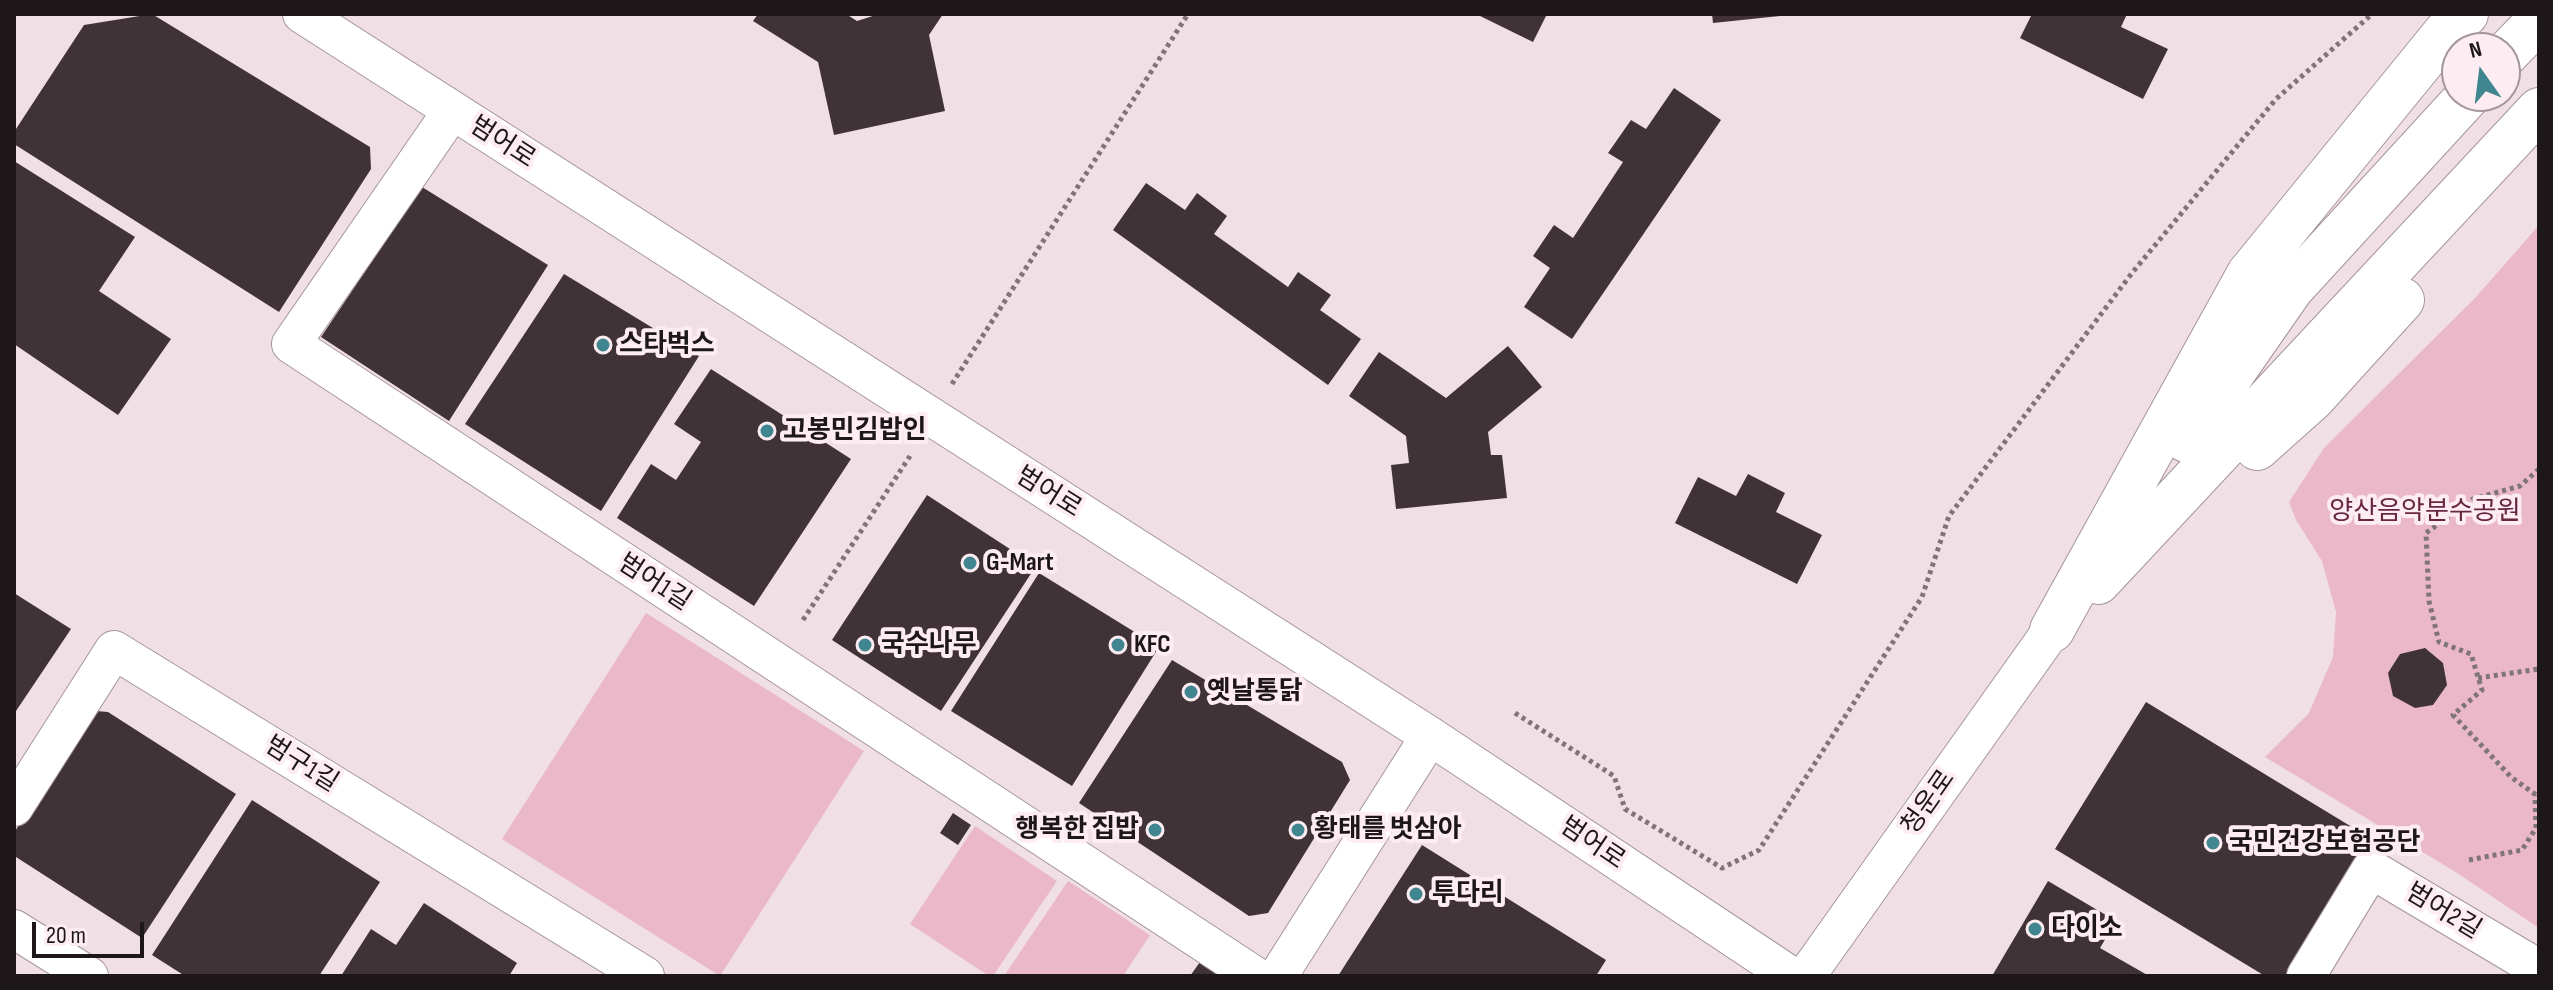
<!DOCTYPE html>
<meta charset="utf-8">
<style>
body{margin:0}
#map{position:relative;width:2553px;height:990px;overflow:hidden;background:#f0dfe4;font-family:"Sofia Sans Condensed",sans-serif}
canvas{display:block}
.frame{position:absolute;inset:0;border:16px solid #1d1719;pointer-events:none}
.north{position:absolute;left:2441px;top:32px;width:80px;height:80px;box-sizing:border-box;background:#fdecf1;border:2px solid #a3979b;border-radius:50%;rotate:346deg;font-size:22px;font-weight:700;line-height:32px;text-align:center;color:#1d1719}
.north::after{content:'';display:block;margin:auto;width:28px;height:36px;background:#408690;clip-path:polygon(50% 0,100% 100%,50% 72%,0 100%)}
.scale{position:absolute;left:32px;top:922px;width:112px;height:36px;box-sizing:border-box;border:4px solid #1d1719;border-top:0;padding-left:10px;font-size:24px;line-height:28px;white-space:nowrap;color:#1d1719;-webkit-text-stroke:6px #fdecf1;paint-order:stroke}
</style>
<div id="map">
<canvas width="2553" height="990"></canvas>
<div class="frame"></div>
<div class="north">N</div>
<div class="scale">20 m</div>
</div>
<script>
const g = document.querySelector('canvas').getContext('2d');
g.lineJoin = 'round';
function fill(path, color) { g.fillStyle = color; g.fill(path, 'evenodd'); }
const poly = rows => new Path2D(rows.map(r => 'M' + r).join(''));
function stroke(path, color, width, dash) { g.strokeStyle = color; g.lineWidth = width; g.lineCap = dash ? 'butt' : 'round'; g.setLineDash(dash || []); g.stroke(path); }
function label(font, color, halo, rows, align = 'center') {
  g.font = font + ' "Sofia Sans Condensed","Noto Sans KR",sans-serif'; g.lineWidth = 8; g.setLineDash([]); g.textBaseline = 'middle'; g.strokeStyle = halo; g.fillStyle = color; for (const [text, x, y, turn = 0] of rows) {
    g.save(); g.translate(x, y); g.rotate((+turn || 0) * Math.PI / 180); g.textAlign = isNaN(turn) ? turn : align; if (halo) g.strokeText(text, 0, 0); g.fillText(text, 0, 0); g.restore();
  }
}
fill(poly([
 [2539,225,2539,928,2454,871,2265,757,2309,713,2333,657,2336,612,2322,561,2296,520,2289,502,2324,448,2476,297],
 [646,613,864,751,720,976,502,839],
 [975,826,1057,881,993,976,989,976,910,924],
 [1068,881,1150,935,1123,976,1004,976]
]), '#eab8c9');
fill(poly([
 [152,14,370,147,371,169,279,312,14,144,14,132,84,25],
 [758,14,846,14,857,21,879,14,943,14,929,35,945,111,834,135,818,62,753,21],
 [1476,14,1547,14,1533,42],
 [1712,14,1780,14,1780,16,1713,23],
 [2032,14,2127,14,2121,27,2168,49,2143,99,2020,38],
 [1674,88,1721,120,1572,339,1524,307,1550,268,1533,256,1554,225,1573,238,1623,162,1608,153,1631,120,1646,129],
 [14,161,135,237,99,291,171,339,118,415,14,344],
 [1146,183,1185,210,1197,193,1227,216,1214,234,1288,287,1298,272,1331,295,1320,310,1361,339,1328,385,1113,230],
 [422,187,548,265,449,421,321,337],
 [564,274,699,356,601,511,465,424],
 [1508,346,1542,387,1488,432,1491,455,1502,455,1507,498,1396,509,1391,465,1409,463,1406,436,1349,396,1379,352,1446,398],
 [711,369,851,459,754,606,617,518,651,464,676,480,701,442,674,424],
 [1748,474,1785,493,1776,512,1822,535,1797,584,1675,523,1698,477,1736,496],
 [927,495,1036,566,941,711,832,640],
 [1039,573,1159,647,1072,786,951,711],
 [14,593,71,629,14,714],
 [2425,648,2443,663,2447,685,2433,705,2415,708,2393,696,2388,673,2400,654],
 [1172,660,1342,762,1350,780,1268,913,1249,916,1079,803],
 [2146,702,2370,838,2285,976,2265,976,2055,849],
 [96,711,108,712,236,794,142,938,16,857,14,852,14,833,87,713],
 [252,800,380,882,319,976,185,976,152,955],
 [953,813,971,825,958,845,940,833],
 [1422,845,1606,960,1596,976,1338,976],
 [2048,881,2116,921,2100,948,2149,976,1992,976],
 [424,903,517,963,509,976,341,976,371,929,396,945],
 [1200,962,1221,976,1190,976]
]), '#403338');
const minor = poly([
 [302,14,1430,736,1791,976],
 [452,111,291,344,1255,976],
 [14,807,114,650,645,976],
 [14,929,89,976],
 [1278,976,1430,736],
 [1806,976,2052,630],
 [2306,976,2371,869,2539,969]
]);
const major = poly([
 [2505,55,2539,20],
 [2186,440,2291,289,2468,96],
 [2257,448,2313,398,2402,300],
 [2098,582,2539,110],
 [2052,630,2249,274,2446,32,2466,14]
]);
stroke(minor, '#a5959a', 40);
stroke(major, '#a5959a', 46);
stroke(poly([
 [952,384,1188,14],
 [2539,469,2520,486,2473,499,2426,533,2429,601,2439,642,2471,654,2482,690,2453,715,2511,777,2539,797],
 [803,620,910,456],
 [2478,678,2539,669],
 [1515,713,1614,776,1625,809,1722,868,1759,850,1922,597,1949,516,2132,273,2276,99,2372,14],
 [2469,860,2522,850,2536,828,2535,795]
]), '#7f7477', 5, [4, 4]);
stroke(minor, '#fff', 38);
stroke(major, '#fff', 44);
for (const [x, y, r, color] of [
 [603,345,8,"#408690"],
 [767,431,8,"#408690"],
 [970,563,8,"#408690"],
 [865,645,8,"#408690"],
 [1118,645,8,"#408690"],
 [1191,692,8,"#408690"],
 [1155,830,8,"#408690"],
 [1298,830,8,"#408690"],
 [2213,843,8,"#408690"],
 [1416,894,8,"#408690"],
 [2035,929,8,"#408690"]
]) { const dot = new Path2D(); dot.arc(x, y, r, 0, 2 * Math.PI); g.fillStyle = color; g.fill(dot); stroke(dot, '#fdecf1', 3); }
label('26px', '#1d1719', '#fdecf1', [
 ["범어로",502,143,33],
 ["범어로",1048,493,32],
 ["범어1길",654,583,33],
 ["범구1길",301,765,32],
 ["청운로",1929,803,-55],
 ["범어로",1592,844,34],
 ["범어2길",2443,912,31]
]);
label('bold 26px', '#1d1719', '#fdecf1', [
 ["스타벅스",619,345],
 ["고봉민김밥인",783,431],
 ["G-Mart",986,563],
 ["국수나무",881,645],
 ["KFC",1134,645],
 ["옛날통닭",1207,692],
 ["행복한 집밥",1139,830,"right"],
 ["황태를 벗삼아",1314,830],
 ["국민건강보험공단",2229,843],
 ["투다리",1432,894],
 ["다이소",2051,929]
], 'left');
label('26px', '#672642', '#fdecf1', [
 ["양산음악분수공원",2425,512]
]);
</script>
